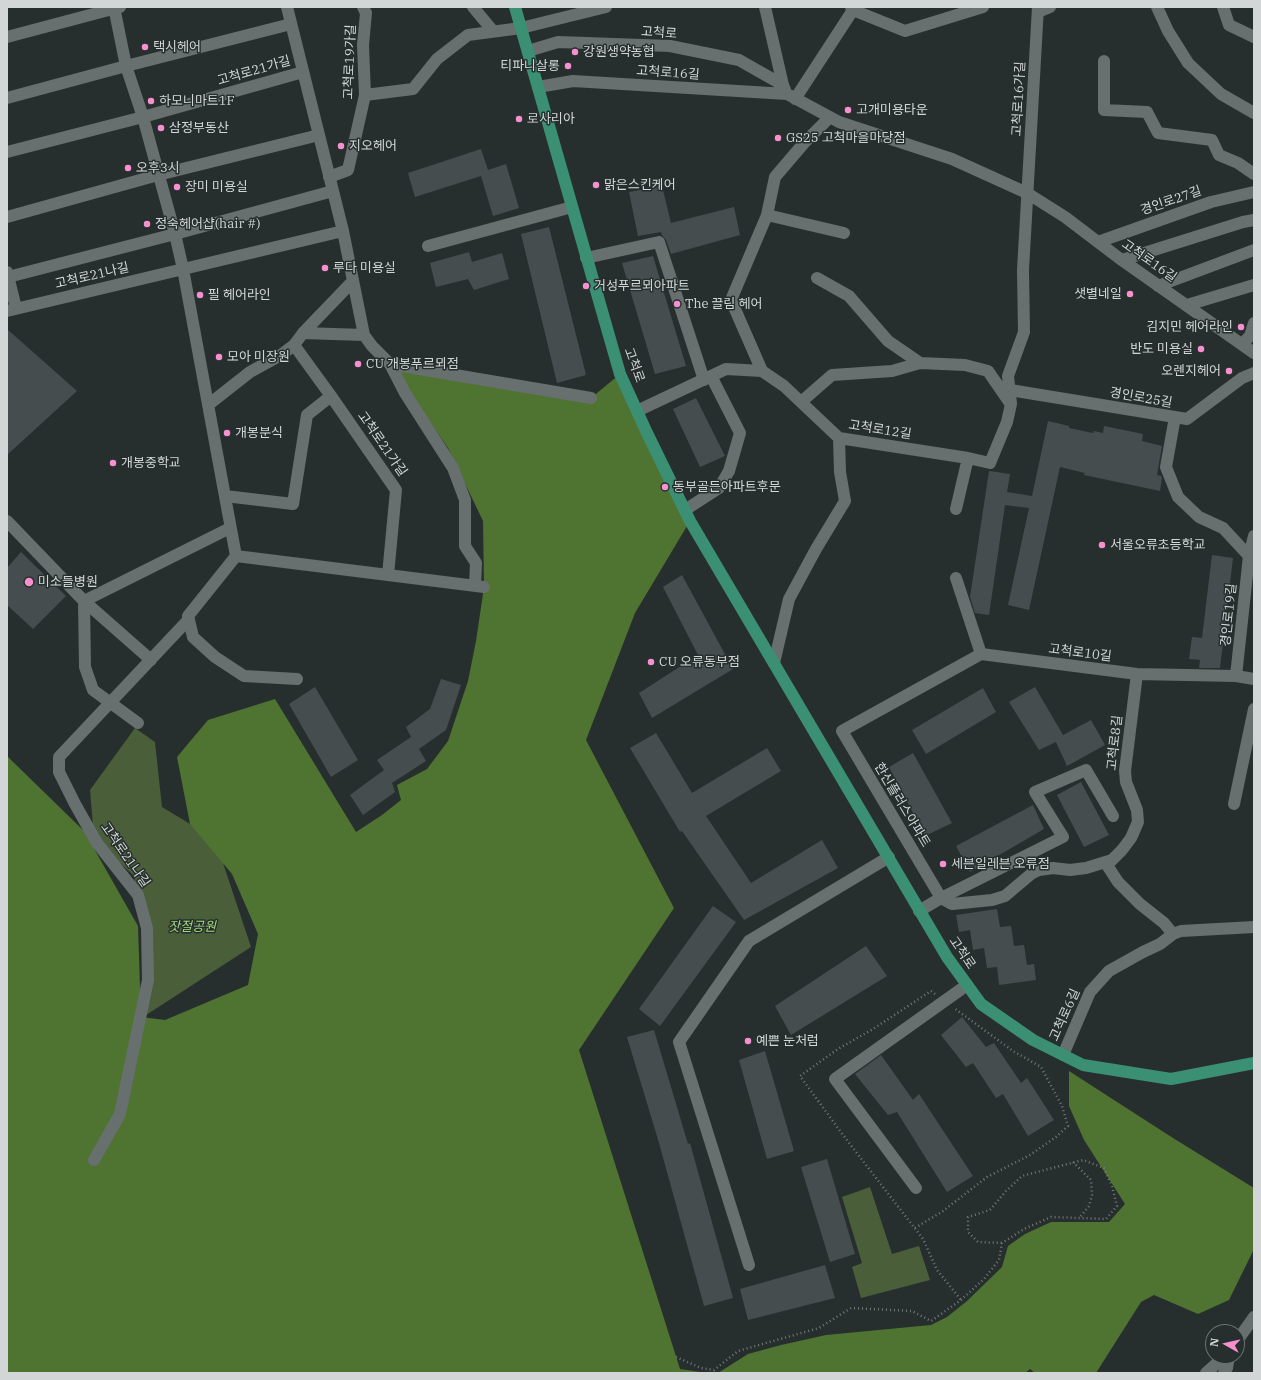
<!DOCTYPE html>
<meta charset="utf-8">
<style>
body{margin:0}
#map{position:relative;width:1261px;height:1380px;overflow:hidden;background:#272f2e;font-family:"IBM Plex Serif",serif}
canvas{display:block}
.frame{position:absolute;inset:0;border:8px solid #d2d6d6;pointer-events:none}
.north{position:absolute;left:1205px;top:1324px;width:40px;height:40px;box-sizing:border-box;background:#272f2e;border:1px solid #6b7271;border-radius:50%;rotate:278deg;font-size:11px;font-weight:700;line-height:16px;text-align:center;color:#d2d6d6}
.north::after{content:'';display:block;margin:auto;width:14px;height:18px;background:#f690cf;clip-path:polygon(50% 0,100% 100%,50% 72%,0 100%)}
</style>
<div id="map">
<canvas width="1261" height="1380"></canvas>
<div class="frame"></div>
<div class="north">N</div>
</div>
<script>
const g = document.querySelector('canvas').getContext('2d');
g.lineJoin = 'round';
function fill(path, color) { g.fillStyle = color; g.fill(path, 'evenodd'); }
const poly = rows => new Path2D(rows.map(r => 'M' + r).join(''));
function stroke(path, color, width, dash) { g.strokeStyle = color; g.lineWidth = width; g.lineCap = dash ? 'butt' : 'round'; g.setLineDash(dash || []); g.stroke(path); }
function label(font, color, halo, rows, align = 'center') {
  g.font = font + ' "IBM Plex Serif","Noto Sans KR",serif'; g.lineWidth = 3; g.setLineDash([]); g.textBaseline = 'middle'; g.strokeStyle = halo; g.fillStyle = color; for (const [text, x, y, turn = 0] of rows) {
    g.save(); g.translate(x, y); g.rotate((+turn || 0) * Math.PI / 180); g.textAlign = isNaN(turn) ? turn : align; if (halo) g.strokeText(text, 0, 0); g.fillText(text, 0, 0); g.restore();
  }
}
fill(poly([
 [135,728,155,742,162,807,215,839,251,947,140,1019,146,944,134,876,94,838,90,790],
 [870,1187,892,1254,919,1246,930,1280,861,1298,852,1267,862,1263,842,1197]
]), '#495e39');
fill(poly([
 [390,364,591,398,620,374,690,521,635,613,586,740,674,908,579,1050,680,1369,707,1373,7,1373,7,756,84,831,138,926,141,1017,165,1020,248,985,258,934,232,874,190,824,177,757,208,720,275,699,356,832,382,815,401,800,397,785,427,769,448,741,468,681,476,641,484,587,483,521,448,448],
 [1069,1071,1173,1138,1254,1188,1254,1249,1229,1300,1198,1314,1154,1295,1141,1302,1096,1373,1035,1373,1030,1369,1025,1373,718,1373,748,1354,781,1345,826,1335,931,1325,947,1317,967,1301,1002,1267,1008,1246,1025,1234,1051,1222,1109,1222,1125,1204,1084,1140,1069,1106]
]), '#4f7330');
fill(poly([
 [481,149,488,170,506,164,519,208,493,216,481,176,415,197,408,173],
 [662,186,671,223,734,207,740,235,671,254,666,240,662,235,661,232,638,236,629,192],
 [549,227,586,375,557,383,521,234],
 [469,252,472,262,502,253,509,279,474,290,468,279,436,287,430,263],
 [653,256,686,366,655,374,622,263],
 [7,329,77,391,7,455],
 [696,398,725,456,700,467,673,409],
 [1048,421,1069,426,1069,428,1093,433,1094,431,1103,433,1104,426,1143,434,1142,441,1162,446,1157,475,1161,476,1162,478,1160,491,1084,475,1085,473,1060,467,1029,610,1008,605,1029,508,1005,505,989,615,975,613,970,597,989,471,1010,474,1007,492,1032,496],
 [21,552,66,596,33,629,7,605,7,568],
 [1212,555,1233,558,1220,668,1199,668,1200,660,1189,659,1192,637,1202,638],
 [682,575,733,669,652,718,639,693,698,655,663,587],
 [441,679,461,685,446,730,419,749,426,761,392,783,395,792,363,815,350,795,384,770,377,760,411,737,406,727,430,709],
 [315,687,358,760,331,777,289,704],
 [1035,687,1063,735,1091,720,1105,745,1067,766,1056,742,1039,750,1009,702],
 [983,688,996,712,926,754,912,730],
 [656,733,692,793,767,748,781,771,706,816,751,883,822,840,838,868,744,920,682,831,680,832,630,748],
 [913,753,952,823,925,836,889,767],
 [1081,782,1109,835,1084,847,1057,795],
 [1033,805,1044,829,970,872,956,846],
 [713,906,736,922,660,1026,639,1009],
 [997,909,1000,927,1011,926,1014,946,1024,945,1027,965,1034,964,1036,980,999,985,997,967,987,968,984,948,973,950,970,930,959,932,956,915],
 [866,946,887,976,791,1035,775,1006],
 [962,1017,986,1047,994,1043,1021,1083,1027,1078,1054,1120,1028,1136,1003,1094,996,1098,973,1063,966,1067,941,1035],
 [654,1030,688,1144,690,1143,733,1298,704,1306,659,1143,627,1037],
 [765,1051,794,1151,767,1159,739,1060],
 [881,1055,913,1100,919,1094,973,1176,947,1192,897,1112,888,1115,855,1074],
 [827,1159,855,1254,830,1262,801,1167],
 [825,1265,835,1298,748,1320,740,1289]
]), '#454d4f');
stroke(poly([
 [935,994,931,991,873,1029,838,1049,800,1076,843,1135,923,1239,937,1270,961,1300],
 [1073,1162,1091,1180,1092,1195,1089,1206,1080,1217],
 [915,1228,943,1211,987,1177,1030,1155,1056,1137,1068,1126,1062,1106,1041,1067,1013,1051,954,1008],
 [676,1357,701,1368,714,1370,738,1351,819,1328,851,1308,912,1311,931,1321,961,1300,984,1279,999,1260,1002,1243,1024,1229,1051,1217,1106,1219,1117,1206,1112,1186,1104,1168,1083,1160,1022,1176,1006,1191,990,1210,968,1217,968,1232,978,1242,1002,1243]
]), '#737979', 2.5, [1, 3]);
stroke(poly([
 [114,7,126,66,143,117,175,234,183,269,236,556,188,616,193,637,215,657,244,676,297,679],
 [287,7,343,231,364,335,372,346,390,364,405,393,453,468,465,500,465,546,476,563,475,586],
 [473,7,493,31],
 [765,7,783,85,785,90],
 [851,7,853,10,905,31,983,7],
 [1157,7,1168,31,1188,63,1221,94,1254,113],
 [1223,7,1229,25,1254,37],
 [1038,12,1050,7],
 [7,37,120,7],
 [528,51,558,42,670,46,739,60,783,85],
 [1104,61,1104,110,1147,112,1158,133,1212,140,1219,155,1238,163,1254,174],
 [538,87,573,81,787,94,839,122,952,159,1027,193,1065,217,1119,258,1254,353],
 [365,95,413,89,437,59,468,35,521,28,606,7],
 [7,98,126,66,291,24],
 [795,99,853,10],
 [7,152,143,117,303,72],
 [329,177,348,170,365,95,363,45,366,13,363,7],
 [767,215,844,233],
 [7,217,158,175,319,135],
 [1098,242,1211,202,1254,192],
 [428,246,572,207],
 [586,258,659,242,704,380],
 [1122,260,1243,222,1254,220],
 [7,272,16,308],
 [8,277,175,234,333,191],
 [817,278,849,296,888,341,920,363],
 [1158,286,1254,250],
 [1187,305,1254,285],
 [7,311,343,231],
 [303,333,364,335],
 [1242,344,1250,336,1254,323],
 [294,345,331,396,396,490,388,575],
 [390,364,591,398],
 [762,371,731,300,767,215,775,177,804,143,830,117],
 [1010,390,1187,419,1242,378,1254,373],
 [801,402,832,375,892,371,920,363,965,365,988,371,1010,403],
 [208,405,250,372,281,355,294,345,303,333,353,281],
 [637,411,726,369,762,371,784,386,839,438,968,458],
 [1175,417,1166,467,1178,497,1199,517,1223,528,1249,556,1254,555],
 [225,496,293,504,307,415,331,396],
 [956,509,968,458,990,463,1007,422,1011,404,1008,376,1024,332,1023,270,1038,7],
 [685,510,719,488,729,471,740,433,711,376],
 [7,521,84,601,230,528],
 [236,556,484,587],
 [956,578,981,654],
 [84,601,85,667,93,690,138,723],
 [84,601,151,660],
 [981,654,842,731,941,898,1063,837,1035,792,1086,770,1113,816],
 [981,654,1137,674,1236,676,1254,679],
 [774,663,789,599,816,549,845,501,840,472,839,438],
 [1236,676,1249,556,1254,536],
 [1234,804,1254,709],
 [1105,862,1118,882,1140,904,1164,923,1173,934],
 [919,911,941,898,952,904,992,900,1005,896,1031,874,1039,870,1053,868,1070,870,1086,868,1112,860,1122,850,1131,838,1138,822,1137,810,1126,782,1125,771,1137,674],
 [1063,1055,1090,992,1109,971,1143,952,1160,944,1173,934,1181,931,1254,927],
 [94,1160,120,1114,148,980,147,928,138,895,97,843,75,804,59,772,59,757,189,619],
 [916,1188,835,1079,967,985],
 [749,1265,679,1042,749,941,889,857],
 [1237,1341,1254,1317],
 [1206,1373,1225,1356],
 [1224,1373,1227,1368,1229,1356]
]), '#67706f', 12);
stroke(poly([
 [515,7,620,374,647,433,690,521,947,957,981,1004,1033,1040,1083,1065,1171,1079,1254,1063]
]), '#3b9073', 12);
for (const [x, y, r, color] of [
 [145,47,4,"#f690cf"],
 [575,52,4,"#f690cf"],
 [568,66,4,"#f690cf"],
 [151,101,4,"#f690cf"],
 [848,110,4,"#f690cf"],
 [519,119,4,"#f690cf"],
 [161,128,4,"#f690cf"],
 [778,138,4,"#f690cf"],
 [341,146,4,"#f690cf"],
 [128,168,4,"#f690cf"],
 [596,185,4,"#f690cf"],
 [177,187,4,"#f690cf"],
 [147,224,4,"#f690cf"],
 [325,268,4,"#f690cf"],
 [586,286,4,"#f690cf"],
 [1130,294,4,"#f690cf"],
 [200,295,4,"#f690cf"],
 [677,304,4,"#f690cf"],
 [1241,327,4,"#f690cf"],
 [1201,349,4,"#f690cf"],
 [219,357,4,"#f690cf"],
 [358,364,4,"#f690cf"],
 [1229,371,4,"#f690cf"],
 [227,433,4,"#f690cf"],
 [113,463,4,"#f690cf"],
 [665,487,4,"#f690cf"],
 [1102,545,4,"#f690cf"],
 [29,582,5,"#f690cf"],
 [651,662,4,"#f690cf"],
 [943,864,4,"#f690cf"],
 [748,1041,4,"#f690cf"]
]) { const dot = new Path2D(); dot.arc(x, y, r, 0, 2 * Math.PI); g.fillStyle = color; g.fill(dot); stroke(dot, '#272f2e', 1.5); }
label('13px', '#d2d6d6', '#272f2e', [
 ["고척로",659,33,4],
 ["고척로19가길",350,62,-88],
 ["고척로21가길",254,71,-16],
 ["고척로16길",668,73,4],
 ["고척로16가길",1019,99,-87],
 ["경인로27길",1171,201,-19],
 ["고척로16길",1149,261,35],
 ["고척로21나길",92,276,-13],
 ["고척로",634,365,70],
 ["경인로25길",1141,398,10],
 ["고척로12길",880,430,9],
 ["고척로21가길",382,444,55],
 ["경인로19길",1229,615,-84],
 ["고척로10길",1080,653,7],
 ["고척로8길",1115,743,-84],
 ["한신플러스아파트",902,805,59],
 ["고척로21나길",125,855,55],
 ["고척로",962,953,56],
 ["고척로6길",1065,1015,-66]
]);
label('13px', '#d2d6d6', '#272f2e', [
 ["택시헤어",153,47],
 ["강원생약농협",583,52],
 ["티파니살롱",560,66,"right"],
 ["하모니마트1F",159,101],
 ["고개미용타운",856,110],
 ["로사리아",527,119],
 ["삼정부동산",169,128],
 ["GS25 고척마을마당점",786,138],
 ["지오헤어",349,146],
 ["오후3시",136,168],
 ["맑은스킨케어",604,185],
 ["장미 미용실",185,187],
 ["정숙헤어샵(hair #)",155,224],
 ["루다 미용실",333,268],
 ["거성푸르뫼아파트",594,286],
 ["샛별네일",1122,294,"right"],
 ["필 헤어라인",208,295],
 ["The 끌림 헤어",685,304],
 ["김지민 헤어라인",1233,327,"right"],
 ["반도 미용실",1193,349,"right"],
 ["모아 미장원",227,357],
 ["CU 개봉푸르뫼점",366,364],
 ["오렌지헤어",1221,371,"right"],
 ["개봉분식",235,433],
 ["개봉중학교",121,463],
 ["동부골든아파트후문",673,487],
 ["서울오류초등학교",1110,545],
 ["미소들병원",38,582],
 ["CU 오류동부점",659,662],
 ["세븐일레븐 오류점",951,864],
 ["예쁜 눈처럼",756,1041]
], 'left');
label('italic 13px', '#a4d87b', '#272f2e', [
 ["잣절공원",192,927]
]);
</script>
